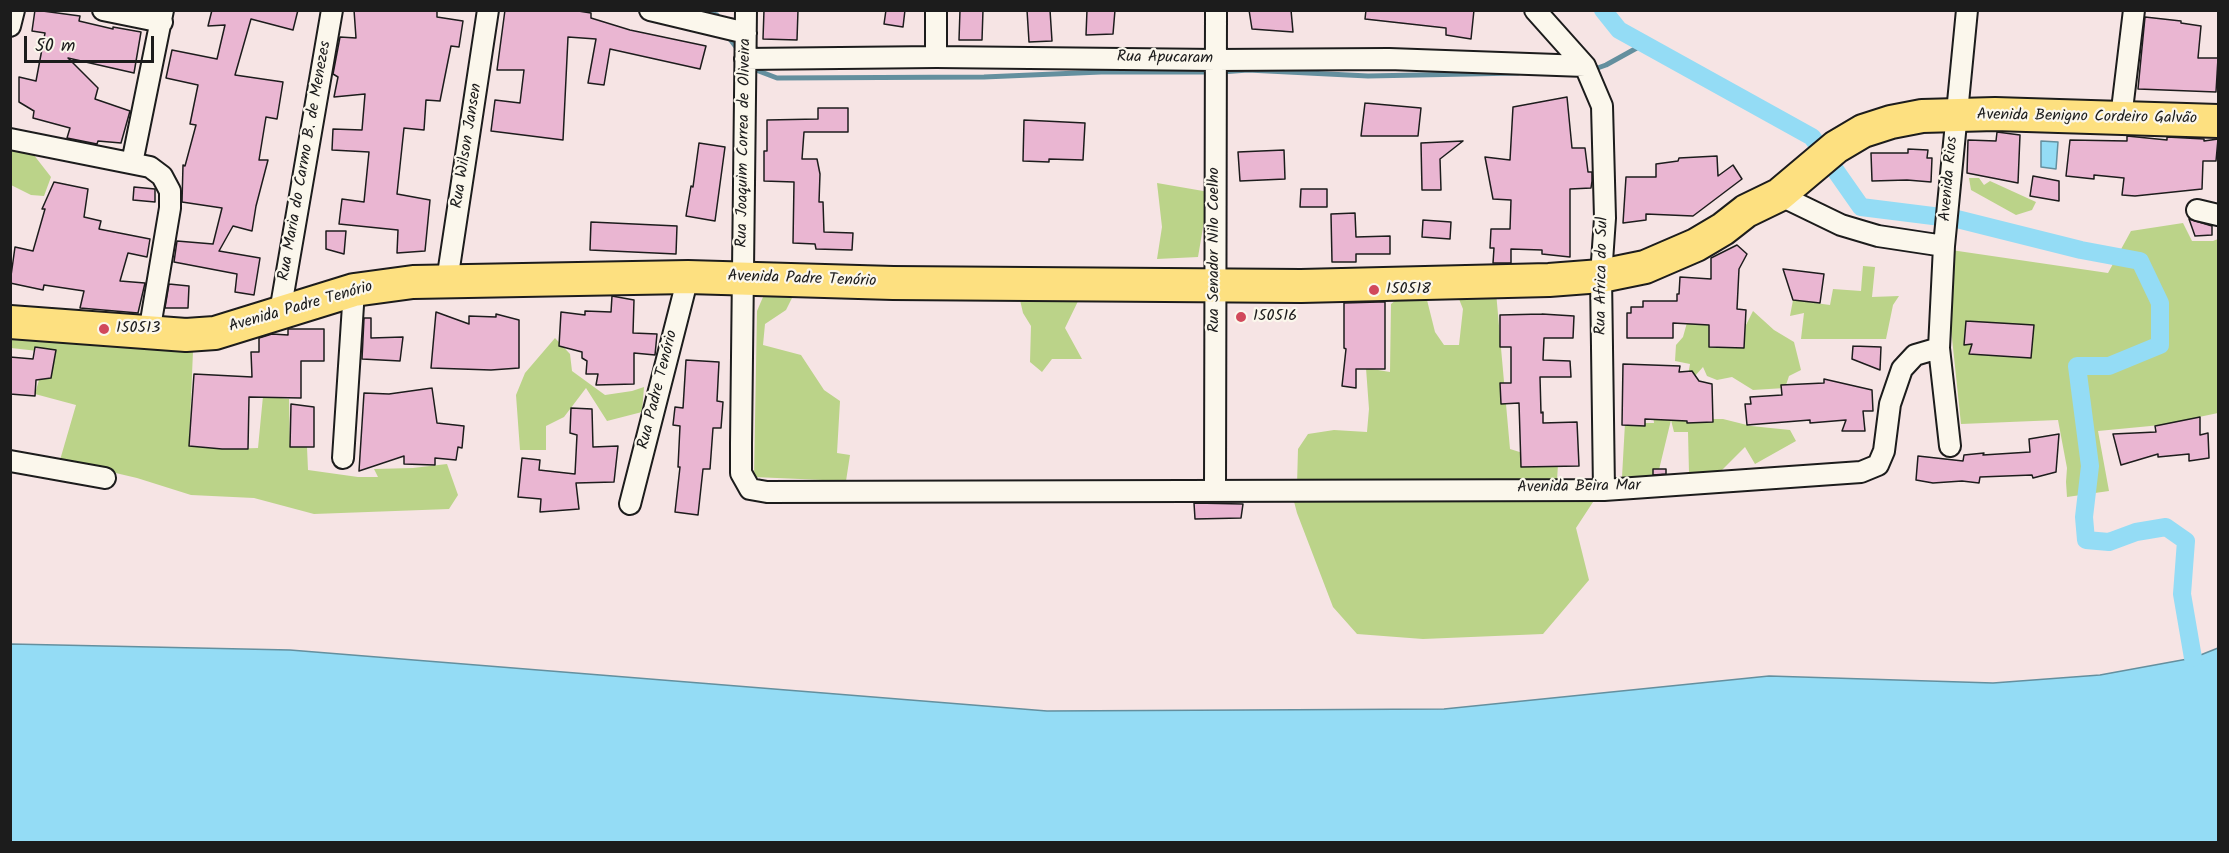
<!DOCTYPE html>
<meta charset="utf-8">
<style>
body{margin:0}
#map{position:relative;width:2229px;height:853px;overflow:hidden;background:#f6e4e4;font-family:Kalam,sans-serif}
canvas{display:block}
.frame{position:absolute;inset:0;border:12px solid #1c1c1c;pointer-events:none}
.scale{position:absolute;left:24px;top:36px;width:130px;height:27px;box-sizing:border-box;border:3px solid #1c1c1c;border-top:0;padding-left:8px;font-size:18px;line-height:21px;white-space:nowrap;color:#1c1c1c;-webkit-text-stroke:4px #fbf7ec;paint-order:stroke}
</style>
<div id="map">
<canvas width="2229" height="853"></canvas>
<div class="frame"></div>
<div class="scale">50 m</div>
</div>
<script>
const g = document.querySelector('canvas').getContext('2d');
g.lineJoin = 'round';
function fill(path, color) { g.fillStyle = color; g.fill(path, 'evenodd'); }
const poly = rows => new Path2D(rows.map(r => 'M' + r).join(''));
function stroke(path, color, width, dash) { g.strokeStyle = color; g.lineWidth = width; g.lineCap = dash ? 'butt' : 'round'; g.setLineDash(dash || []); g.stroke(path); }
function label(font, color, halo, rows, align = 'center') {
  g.font = font + ' Kalam,sans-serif'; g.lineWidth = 4.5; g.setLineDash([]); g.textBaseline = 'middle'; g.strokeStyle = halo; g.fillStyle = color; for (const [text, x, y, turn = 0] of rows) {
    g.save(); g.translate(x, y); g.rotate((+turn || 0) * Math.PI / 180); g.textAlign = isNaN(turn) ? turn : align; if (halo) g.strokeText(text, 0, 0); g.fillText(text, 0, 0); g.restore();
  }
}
fill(poly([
 [10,148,30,150,51,177,44,196,31,195,11,185],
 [1969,178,1979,178,1984,185,1990,181,2036,202,2032,210,2016,215,1971,190],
 [1157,183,1209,192,1198,257,1157,259,1162,227],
 [2183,223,2192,241,2213,241,2218,239,2218,413,2161,425,2098,431,2109,491,2067,497,2066,482,2067,468,2058,420,1961,424,1950,319,1951,250,2108,273,2131,231],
 [1863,266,1875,267,1872,297,1899,296,1893,305,1886,339,1801,339,1804,313,1790,316,1793,300,1830,305,1833,289,1861,291],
 [797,288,786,310,765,324,763,345,801,355,824,390,840,401,837,453,850,455,846,481,754,477,757,311,766,290],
 [1496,292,1510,449,1558,464,1557,481,1297,485,1298,449,1308,434,1334,430,1367,432,1369,409,1366,368,1390,372,1391,304,1402,295,1427,300,1435,332,1444,345,1459,345,1463,309,1457,294],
 [1081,295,1065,328,1082,359,1052,359,1042,372,1030,362,1031,326,1023,313,1020,300],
 [1753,311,1774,330,1794,342,1801,370,1789,376,1785,388,1753,390,1732,377,1717,380,1707,376,1703,367,1686,386,1690,364,1675,361,1676,345,1683,337,1688,319,1742,333],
 [10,330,142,338,193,351,189,446,222,449,258,448,263,396,289,399,290,447,307,447,308,470,358,477,378,477,374,469,413,468,447,464,458,495,449,509,314,514,254,498,191,495,137,478,60,460,76,405,35,394,47,352,11,348],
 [555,338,570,354,572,371,605,395,632,391,644,387,642,412,607,421,586,388,564,417,546,426,546,450,520,450,516,395,525,373],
 [1652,406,1691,419,1723,419,1751,426,1790,430,1796,441,1755,464,1745,447,1718,474,1689,473,1688,432,1674,432,1671,420,1657,478,1622,477,1625,423,1654,423],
 [1291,490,1593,502,1576,528,1589,580,1543,634,1423,639,1357,634,1333,607,1297,513]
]), '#bbd389');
const water = poly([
 [2041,141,2058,142,2056,169,2041,167,2041,141],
 [11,644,290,650,1047,711,1444,709,1769,676,1993,683,2100,675,2193,658,2218,648,2218,842,11,842,11,644]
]);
fill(water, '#94dcf5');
stroke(water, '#648f9e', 1.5);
stroke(poly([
 [696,10,717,15,720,21],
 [727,35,739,51],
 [751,65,756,70,777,78,984,77,1101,72,1212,72],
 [1592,70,1606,65,1644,44],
 [1221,72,1248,70,1368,76,1518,73]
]), '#648f9e', 5);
stroke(poly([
 [1603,10,1619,30,1812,137,1861,207,1957,219,2081,250,2140,261,2160,303,2160,345,2109,366,2077,366,2090,466,2084,517,2086,540,2109,542,2136,532,2166,527,2186,541,2182,594,2193,658]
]), '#94dcf5', 18);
const building = poly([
 [35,10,80,16,79,21,113,29,113,27,141,32,134,73,68,58,98,88,95,99,130,111,121,143,98,141,97,144,67,138,70,128,33,118,34,111,19,102,19,77,36,81,45,33,32,31,35,10],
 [212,10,298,10,293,30,251,19,235,75,283,82,277,119,266,117,259,160,268,160,256,206,252,231,233,226,219,251,260,258,254,295,235,292,237,274,174,262,177,241,213,244,222,208,182,202,183,165,185,166,196,125,190,124,198,85,166,78,172,50,217,59,225,25,208,26,212,10],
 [354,10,437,10,437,17,463,21,459,47,451,46,440,101,426,100,424,130,404,128,397,194,430,200,425,251,397,253,398,230,339,224,342,199,364,202,369,152,332,150,333,129,362,130,365,94,334,97,338,77,333,74,340,37,356,38,354,10],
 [505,10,572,10,591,13,591,18,630,30,706,46,700,69,610,49,604,85,588,83,596,39,568,37,563,140,491,131,495,100,520,103,524,70,497,70,505,10],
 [764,10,798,10,797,40,763,39,764,10],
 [886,10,905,10,903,27,884,24,886,10],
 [960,10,983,10,982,40,959,40,960,10],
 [1027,10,1050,10,1052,41,1029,42,1027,10],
 [1087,10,1115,10,1113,34,1086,35,1087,10],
 [1249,10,1291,10,1293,32,1252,29,1249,10],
 [1366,10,1474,10,1471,39,1446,35,1446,28,1365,19,1366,10],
 [2145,17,2181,21,2181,23,2201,26,2198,58,2218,58,2216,92,2138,89,2145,17],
 [1567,97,1572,148,1585,148,1588,172,1592,172,1592,181,1591,188,1570,189,1570,257,1542,254,1542,250,1511,249,1511,263,1493,263,1494,248,1490,248,1491,229,1510,229,1511,200,1493,199,1485,157,1510,160,1513,107,1567,97],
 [1365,103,1421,108,1418,136,1361,136,1365,103],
 [818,108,848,108,848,132,804,132,802,159,817,159,820,174,819,202,823,202,824,232,853,233,852,250,816,249,815,244,793,243,794,182,764,181,764,151,767,151,767,120,818,119,818,108],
 [1024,120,1085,123,1083,160,1049,159,1049,162,1023,161,1024,120],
 [1997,132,2020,135,2018,183,1967,173,1968,140,1996,141,1997,132],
 [2127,136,2167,140,2167,137,2204,139,2204,141,2218,139,2216,161,2203,161,2202,189,2135,196,2122,195,2124,178,2094,175,2094,179,2066,176,2070,140,2127,141,2127,136],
 [1463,141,1440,159,1441,190,1422,190,1421,143,1463,141],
 [699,143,725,147,715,221,686,216,691,186,693,187,699,143],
 [1908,149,1928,150,1927,158,1932,158,1931,182,1907,180,1872,181,1871,153,1908,153,1908,149],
 [1284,150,1285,179,1240,181,1238,152,1284,150],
 [1717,156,1718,176,1733,165,1742,179,1693,216,1646,214,1646,220,1623,223,1626,177,1656,177,1656,164,1678,161,1679,158,1717,156],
 [2033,176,2059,181,2059,201,2030,196,2033,176],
 [54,182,88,189,84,217,101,221,99,229,150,239,147,257,128,253,120,281,145,283,138,313,80,308,84,291,44,285,43,290,10,283,15,247,33,251,45,209,42,209,54,182],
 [134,187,155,189,155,202,133,200,134,187],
 [1301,189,1327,189,1327,207,1300,207,1301,189],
 [1355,213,1356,237,1390,236,1390,254,1356,254,1356,262,1332,262,1331,214,1355,213],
 [2189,219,2212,226,2212,235,2195,236,2189,219],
 [1423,220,1451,222,1450,239,1422,237,1423,220],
 [591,222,677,226,676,254,590,250,591,222],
 [326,231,346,231,344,254,326,249,326,231],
 [1737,245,1747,254,1739,269,1737,309,1746,310,1744,348,1709,347,1709,325,1673,323,1673,338,1627,338,1627,313,1631,313,1631,307,1643,307,1643,301,1677,301,1677,294,1679,294,1680,277,1711,279,1711,258,1737,245],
 [1783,269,1824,274,1820,303,1793,300,1783,269],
 [169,284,189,286,188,308,165,308,169,284],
 [612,296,634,300,633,333,657,334,655,355,634,353,634,384,596,385,598,374,586,374,587,361,582,358,582,352,559,346,561,312,585,315,585,311,611,312,612,296],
 [1378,302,1385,302,1385,369,1356,369,1356,388,1342,386,1346,349,1344,348,1344,303,1378,302],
 [436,312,469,324,469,316,496,317,496,314,519,320,519,368,491,370,431,368,436,312],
 [1542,314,1574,316,1573,338,1544,338,1543,360,1570,361,1571,377,1540,377,1541,413,1543,412,1543,423,1577,422,1579,466,1521,467,1519,403,1501,404,1500,383,1511,383,1511,347,1500,347,1500,315,1542,314],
 [364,318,371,318,371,338,403,337,400,361,362,359,364,318],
 [1966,321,2034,325,2031,358,1969,354,1972,344,1964,345,1966,321],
 [288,329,324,329,324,361,301,361,301,398,249,397,248,449,222,449,189,446,194,374,252,377,251,352,259,352,259,338,272,334,288,335,288,329],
 [1853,346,1881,347,1880,370,1852,359,1853,346],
 [35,347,56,350,51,378,36,380,35,396,10,394,10,357,33,359,35,347],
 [686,360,719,362,717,401,723,402,721,428,713,428,710,469,703,469,698,515,675,512,680,467,678,467,680,426,673,425,675,407,683,408,686,360],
 [1623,364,1680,366,1679,372,1692,371,1699,381,1712,384,1713,422,1687,423,1687,421,1645,419,1645,426,1622,425,1623,364],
 [1824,379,1872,390,1873,411,1863,411,1865,431,1842,431,1846,420,1810,423,1810,420,1747,425,1745,404,1751,404,1750,397,1782,395,1781,385,1824,383,1824,379],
 [432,388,437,423,464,426,462,448,458,447,456,460,435,458,435,465,404,464,404,456,359,471,364,393,389,394,432,388],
 [291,404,314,407,314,447,290,447,291,404],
 [571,408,592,409,593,447,618,446,614,482,576,483,579,509,540,512,541,499,518,497,522,458,540,460,539,470,575,474,577,435,570,433,571,408],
 [2200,417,2200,435,2208,433,2209,458,2189,461,2189,454,2158,457,2158,454,2121,465,2113,434,2156,432,2155,426,2200,417],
 [2059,434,2056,472,2033,478,2032,475,1980,477,1979,483,1962,481,1933,483,1916,480,1918,456,1963,461,1964,455,1984,453,1983,455,2030,452,2029,439,2059,434],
 [1653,469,1666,469,1666,474,1653,475,1653,469],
 [1194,503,1243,504,1241,518,1195,519,1194,503]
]);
fill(building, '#eab6d2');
stroke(building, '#1c1c1c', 1.5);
const street = poly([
 [103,10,162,22],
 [650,10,746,33],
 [746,10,741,443,741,473,750,489,767,492,1604,490,1861,472,1878,465,1884,451,1890,404,1902,369,1915,355,1939,348],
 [1535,10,1585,66,1602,106,1605,218,1601,276,1604,490],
 [10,26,14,10],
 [936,57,936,10],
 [745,59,936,57,1216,60,1389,59,1585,66],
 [2121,118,2134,10],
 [10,139,150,167,162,176,170,191,170,208,149,333],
 [132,163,163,10],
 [1779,195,1841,225,1878,236,1944,246],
 [2197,210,2218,215],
 [447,281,488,10],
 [280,312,332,10],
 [1950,446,1939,348,1944,246,1967,10],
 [343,458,354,290],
 [10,461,105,478],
 [1215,490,1216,10],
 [630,504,688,277]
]);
const primary = poly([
 [10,322,186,335,215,333,354,290,413,282,688,277,893,283,1301,286,1549,280,1601,276,1645,267,1696,245,1723,229,1746,211,1779,195,1836,147,1863,131,1891,122,1922,116,1995,114,2218,121]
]);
stroke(street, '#1c1c1c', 24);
stroke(primary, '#1c1c1c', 36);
stroke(street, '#fbf7ec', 20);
stroke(primary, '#fde080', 32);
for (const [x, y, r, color] of [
 [1374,290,6,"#d1495b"],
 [1241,317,6,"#d1495b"],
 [104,329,6,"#d1495b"]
]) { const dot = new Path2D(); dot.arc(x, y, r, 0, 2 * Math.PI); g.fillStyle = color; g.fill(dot); stroke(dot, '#fbf7ec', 2); }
label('16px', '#1c1c1c', '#fbf7ec', [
 ["Rua Apucaram",1165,59,1],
 ["Avenida Benigno Cordeiro Galvão",2087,118,1],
 ["Rua Joaquim Correa de Oliveira",745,143,-89],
 ["Rua Wilson Jansen",468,146,-81],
 ["Rua Maria do Carmo B. de Menezes",306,161,-80],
 ["Avenida Rios",1950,179,-85],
 ["Rua Senador Nilo Coelho",1215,250,-90],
 ["Rua Africa do Sul",1603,276,-89],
 ["Avenida Padre Tenório",802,280,2],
 ["Avenida Padre Tenório",301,308,-16],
 ["Rua Padre Tenório",659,390,-76],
 ["Avenida Beira Mar",1579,488,-1]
]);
label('16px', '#1c1c1c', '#fbf7ec', [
 ["150518",1386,290],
 ["150516",1253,317],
 ["150513",116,329]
], 'left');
</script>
